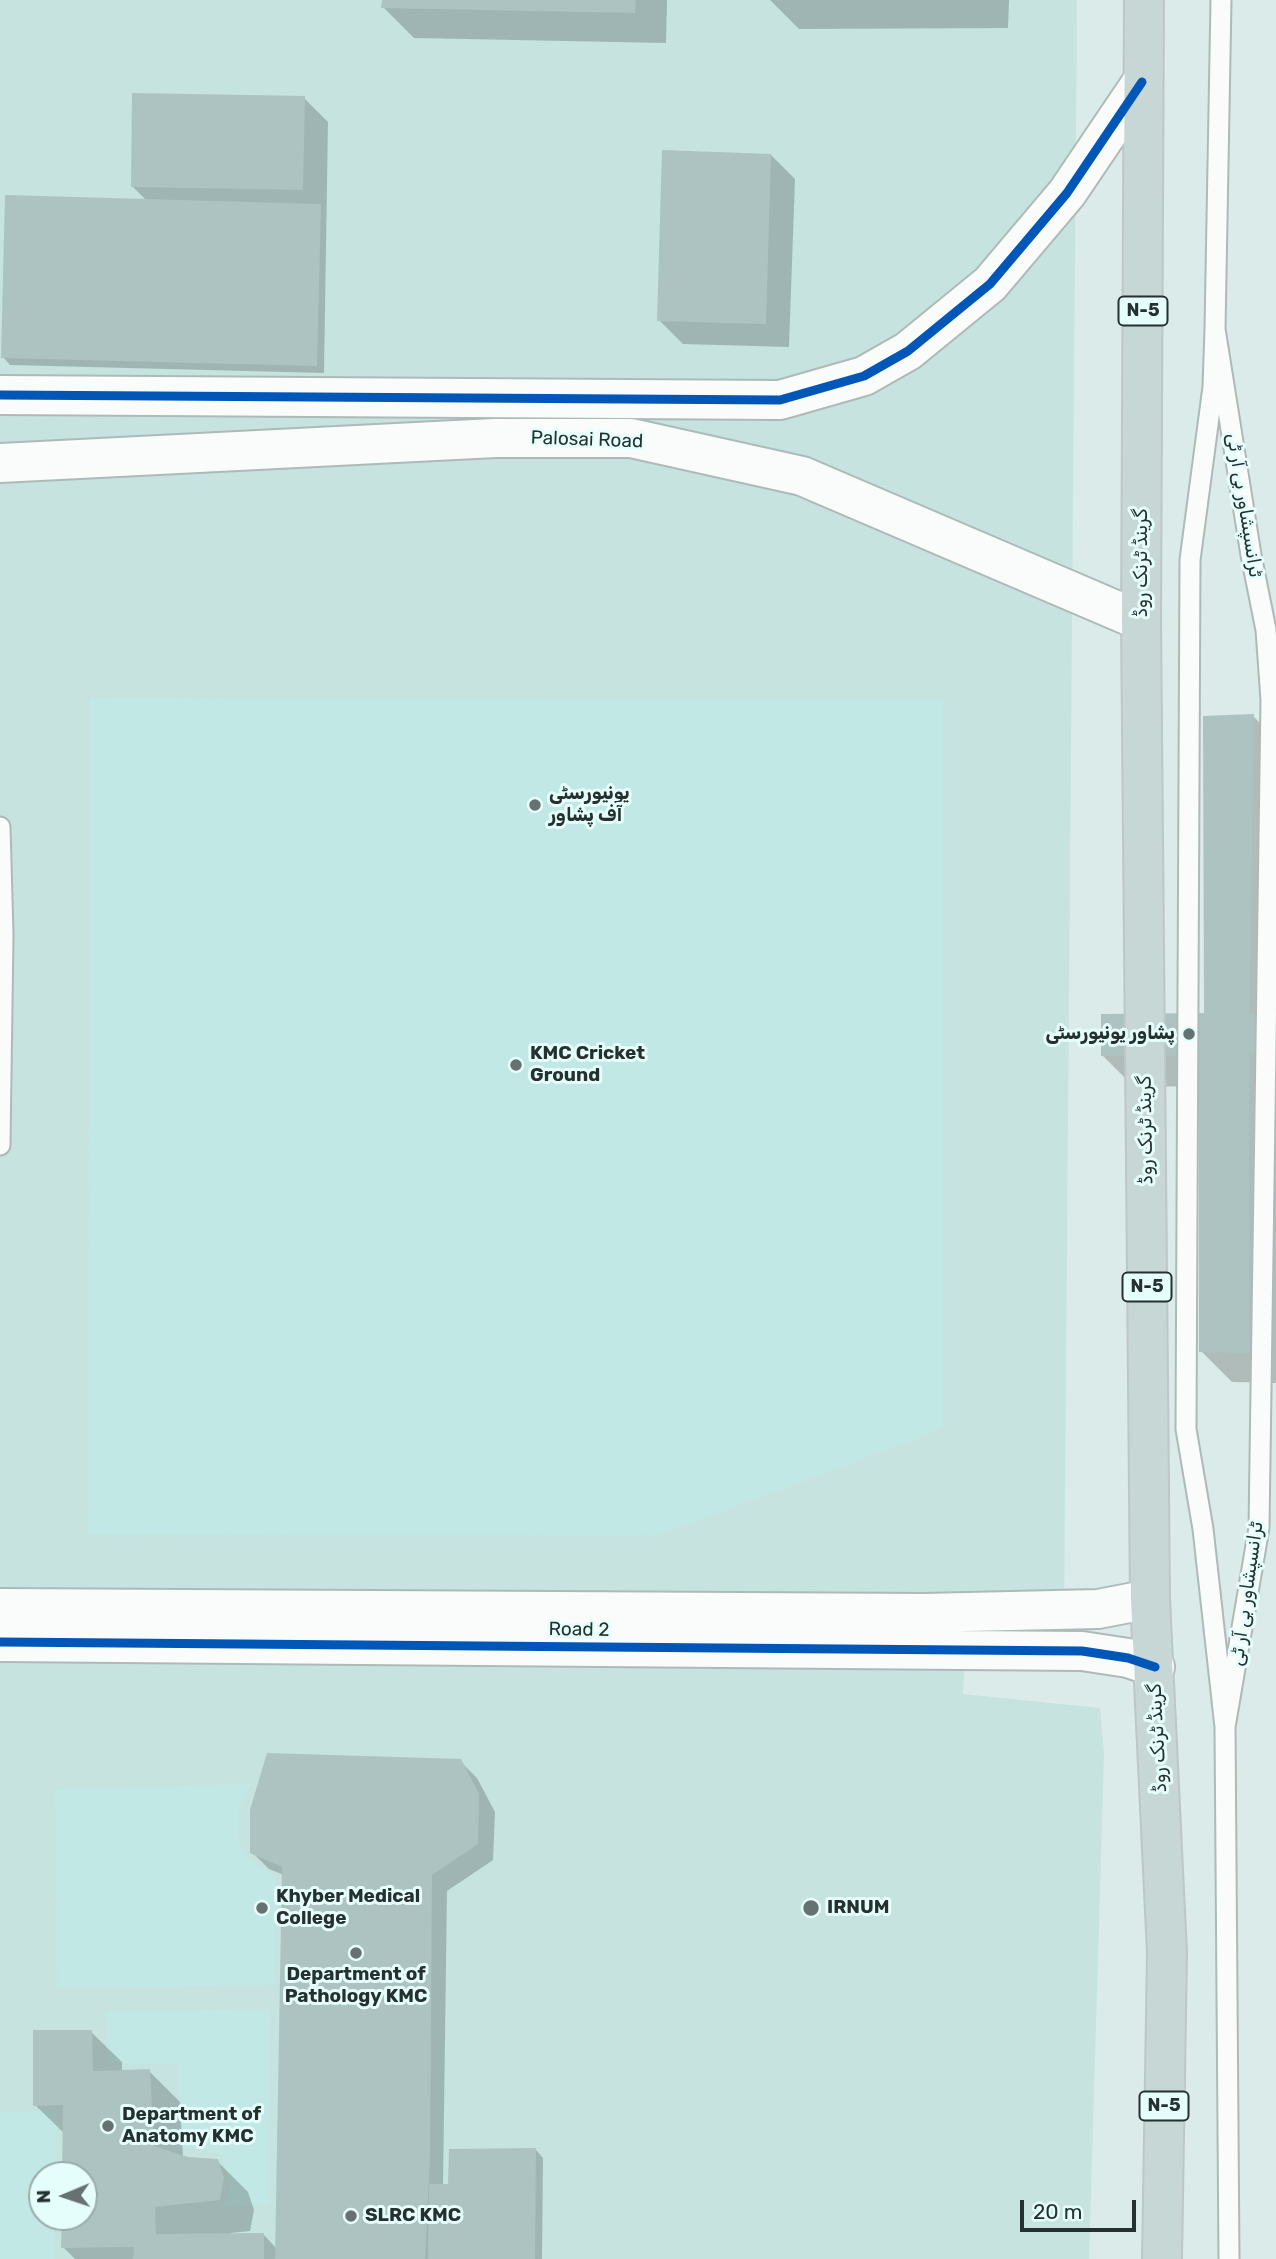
<!DOCTYPE html>
<meta charset="utf-8">
<style>
body{margin:0}
#map{position:relative;width:1276px;height:2259px;overflow:hidden;background:#dbebe9;font-family:Rubik,sans-serif}
canvas{display:block}
.north{position:absolute;left:28px;top:2161px;width:70px;height:70px;box-sizing:border-box;background:#e6fefb;border:2px solid #99acaa;border-radius:50%;rotate:268deg;font-size:19px;font-weight:700;line-height:28px;text-align:center;color:#253130}
.north::after{content:'';display:block;margin:auto;width:24px;height:32px;background:#657271;clip-path:polygon(50% 0,100% 100%,50% 72%,0 100%)}
.scale{position:absolute;left:1020px;top:2200px;width:116px;height:32px;box-sizing:border-box;border:4px solid #253130;border-top:0;padding-left:9px;font-size:21px;line-height:24px;white-space:nowrap;color:#253130;-webkit-text-stroke:5px #e6fefb;paint-order:stroke}
</style>
<div id="map">
<canvas width="1276" height="2259"></canvas>
<div class="north">N</div>
<div class="scale">20 m</div>
</div>
<script>
const g = document.querySelector('canvas').getContext('2d');
g.lineJoin = 'round';
function fill(path, color) { g.fillStyle = color; g.fill(path, 'evenodd'); }
const poly = rows => new Path2D(rows.map(r => 'M' + r).join(''));
function stroke(path, color, width, dash) { g.strokeStyle = color; g.lineWidth = width; g.lineCap = dash ? 'butt' : 'round'; g.setLineDash(dash || []); g.stroke(path); }
function label(font, color, halo, rows, align = 'center') {
  g.font = font + ' Rubik,Vazirmatn,sans-serif'; g.lineWidth = 6; g.setLineDash([]); g.textBaseline = 'middle'; g.strokeStyle = halo; g.fillStyle = color; for (const [text, x, y, turn = 0] of rows) {
    g.save(); g.translate(x, y); g.rotate((+turn || 0) * Math.PI / 180); g.textAlign = isNaN(turn) ? turn : align; if (halo) g.strokeText(text, 0, 0); g.fillText(text, 0, 0); g.restore();
  }
}
fill(poly([
 [0,0,1077,0,1064,1611,968,1609,963,1694,1100,1708,1104,1754,1089,2259,0,2259],
 [42,2175,84,2175,84,2217,42,2217]
]), '#c6e3e0');
fill(poly([
 [90,698,943,700,943,1429,660,1535,88,1534],
 [251,1784,239,1808,238,1837,245,1856,275,1877,275,1985,57,1988,55,1790],
 [270,2009,268,2205,221,2207,229,2193,229,2181,222,2154,179,2147,177,2063,108,2063,106,2012],
 [57,2111,56,2175,42,2175,42,2217,55,2217,55,2259,0,2259,0,2112]
]), '#c2e8e5');
fill(poly([
 [383,0,667,0,666,43,414,38,383,7],
 [770,0,1009,0,1008,28,799,29],
 [304,98,328,122,324,373,10,365,3,357,147,201,132,186],
 [771,155,795,179,789,347,683,344,659,320],
 [1253,716,1276,739,1276,1383,1232,1382,1201,1351,1201,1086,1134,1087,1103,1056,1205,1014],
 [460,1761,477,1778,495,1812,493,1860,447,1891,443,2186,450,2186,536,2150,543,2158,542,2259,75,2259,63,2247,63,2217,84,2217,84,2175,64,2175,65,2134,35,2105,91,2032,122,2062,122,2072,149,2071,180,2102,183,2157,217,2161,248,2192,254,2210,250,2231,231,2233,231,2235,264,2235,277,2249,284,1875,269,1869,252,1852]
]), '#0003');
fill(poly([
 [382,0,636,0,635,13,381,8],
 [132,93,305,96,303,190,131,187],
 [662,150,771,154,766,324,657,321],
 [5,195,321,204,317,366,1,358],
 [1254,714,1249,1014,1276,1013,1276,1055,1249,1055,1249,1353,1199,1352,1199,1055,1101,1056,1101,1014,1204,1013,1203,716],
 [267,1753,461,1759,479,1794,478,1844,432,1875,430,2157,425,2259,275,2259,282,1867,250,1853,250,1810],
 [33,2030,92,2030,93,2071,150,2069,154,2146,188,2157,218,2159,224,2178,220,2200,155,2207,156,2234,264,2233,264,2259,133,2259,134,2247,61,2248,62,2217,84,2217,84,2175,62,2175,63,2105,33,2106],
 [536,2148,535,2259,428,2259,429,2184,448,2184,449,2149]
]), '#acc3c1');
const lane = poly([
 [1215,329,1221,0],
 [0,827,3,934,0,1145],
 [1225,1727,1259,1528,1271,700,1266,630,1251,555,1215,329,1213,387,1190,560,1186,1429,1203,1529,1225,1727,1229,2259]
]);
const secondary = poly([
 [0,395,780,400,864,376,908,351,990,284,1067,193,1142,82],
 [0,463,495,438,631,438,802,476,1141,621],
 [0,1608,924,1613,1098,1609,1150,1599],
 [0,1642,1082,1651,1128,1658,1155,1667]
]);
const highway = poly([
 [1144,0,1141,621,1150,1599,1167,1953,1162,2259]
]);
stroke(lane, '#adbab8', 23);
stroke(secondary, '#adbab8', 42);
stroke(highway, '#bfc7c6', 42);
stroke(lane, '#fafcfc', 19);
stroke(secondary, '#fafcfc', 38);
stroke(highway, '#c7d7d5', 38);
stroke(poly([
 [0,395,780,400,864,376,908,351,990,284,1067,193,1142,82],
 [0,1642,1082,1651,1128,1658,1155,1667]
]), '#0057b8', 9);
for (const [x, y, r, color] of [
 [535,805,7,"#657271"],
 [1189,1034,7,"#657271"],
 [516,1065,7,"#657271"],
 [262,1908,7,"#657271"],
 [811,1908,9,"#657271"],
 [356,1953,7,"#657271"],
 [108,2126,7,"#657271"],
 [351,2216,7,"#657271"]
]) { const dot = new Path2D(); dot.arc(x, y, r, 0, 2 * Math.PI); g.fillStyle = color; g.fill(dot); stroke(dot, '#e6fefb', 2.5); }
for (const [x, y, w] of [
 [1143,311,49],
 [1147,1287,49],
 [1164,2106,49]
]) { const box = new Path2D(); box.roundRect(x - w / 2, y - 14.5, w, 29, 5); g.fillStyle = '#e6fefb'; g.fill(box); stroke(box, '#253130', 2); }
label('bold 18px', '#253130', null, [
 ["N-5",1143,311],
 ["N-5",1147,1287],
 ["N-5",1164,2106]
]);
label('19px', '#253130', '#e6fefb', [
 ["Palosai Road",587,440,2],
 ["ٹرانسپشاور بی آر ٹی",1244,505,81],
 ["گرینڈ ٹرنک روڈ",1142,563,-90],
 ["گرینڈ ٹرنک روڈ",1146,1130,-91],
 ["ٹرانسپشاور بی آر ٹی",1247,1594,-82],
 ["Road 2",579,1630,1],
 ["گرینڈ ٹرنک روڈ",1158,1738,-93]
]);
label('bold 19px', '#253130', '#e6fefb', [
 ["یونیورسٹی",549,794],
 ["آف پشاور",549,816],
 ["پشاور یونیورسٹی",1175,1034,"right"],
 ["KMC Cricket",530,1054],
 ["Ground",530,1076],
 ["Khyber Medical",276,1897],
 ["College",276,1919],
 ["IRNUM",827,1908],
 ["Department of",356,1975,"center"],
 ["Pathology KMC",356,1997,"center"],
 ["Department of",122,2115],
 ["Anatomy KMC",122,2137],
 ["SLRC KMC",365,2216]
], 'left');
</script>
